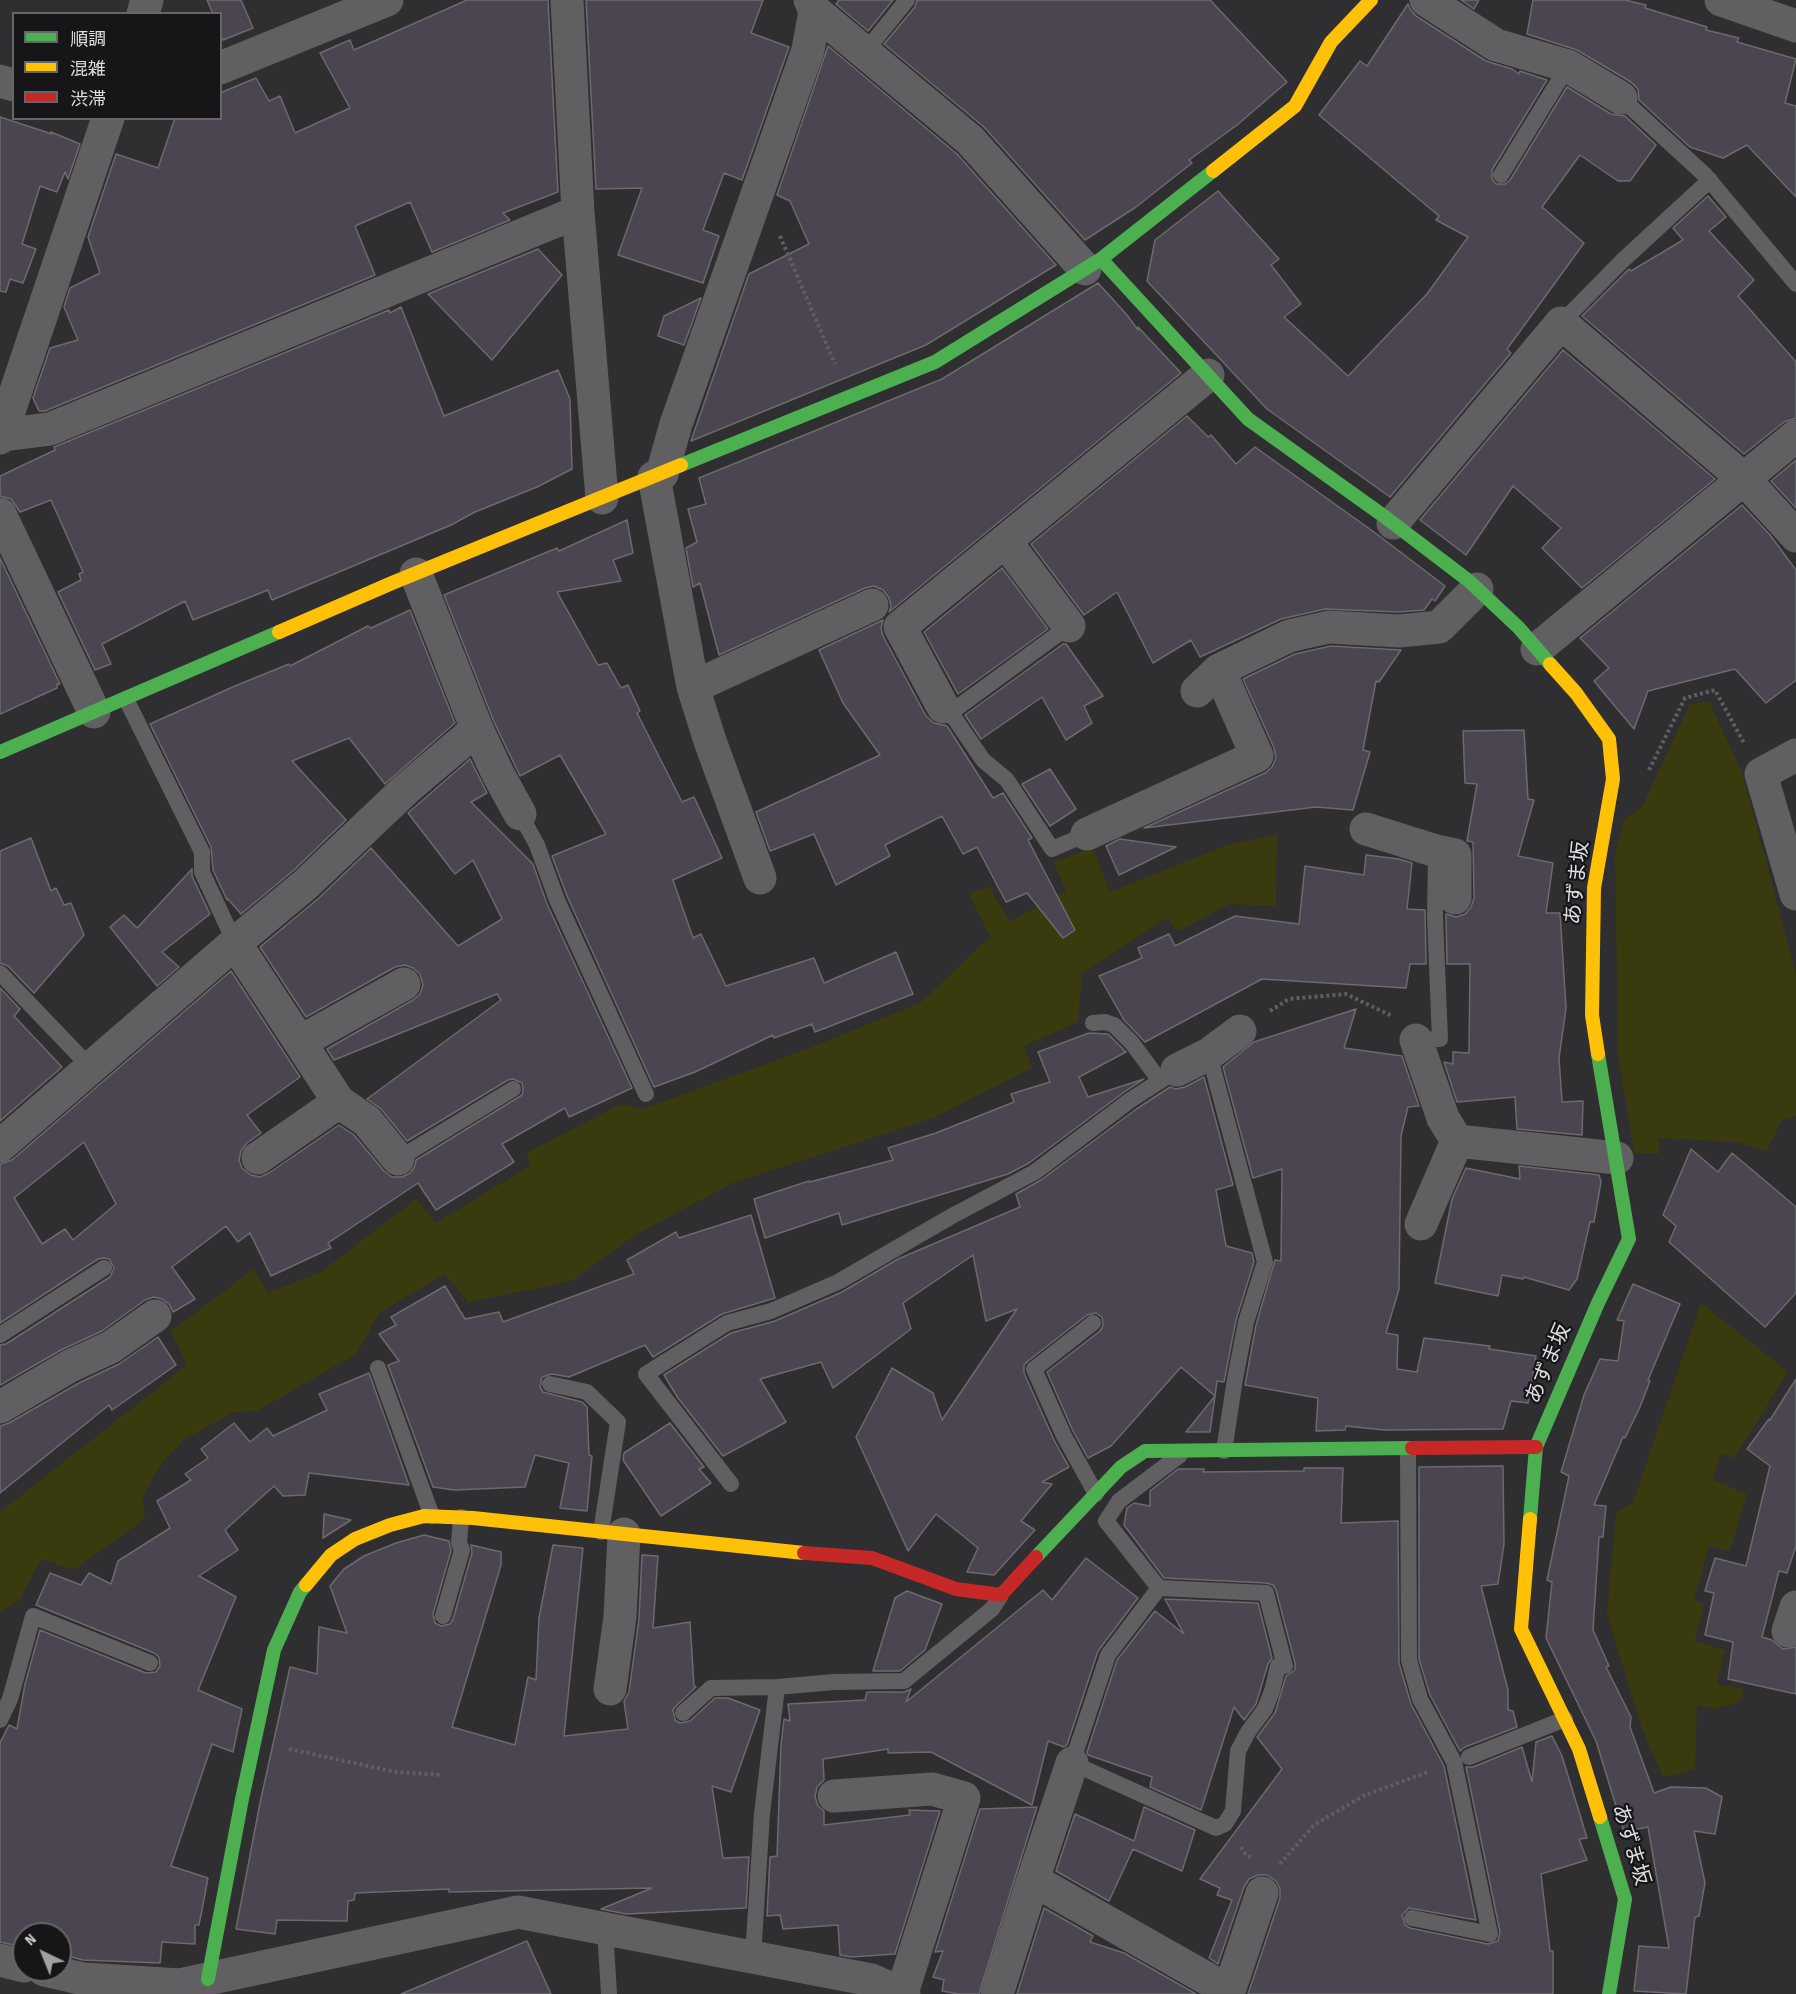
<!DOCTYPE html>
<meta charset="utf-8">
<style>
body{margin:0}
#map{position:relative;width:1796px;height:1994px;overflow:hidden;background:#2f2e31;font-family:"Sofia Sans Condensed","Noto Sans JP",sans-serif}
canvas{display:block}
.legend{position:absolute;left:12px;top:12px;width:210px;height:108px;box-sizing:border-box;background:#161518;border:2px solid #666568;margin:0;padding:8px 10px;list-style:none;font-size:18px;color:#dedde1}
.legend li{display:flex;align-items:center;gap:12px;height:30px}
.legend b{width:30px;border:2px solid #666568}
.north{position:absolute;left:12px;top:1922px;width:60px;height:60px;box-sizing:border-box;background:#161518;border:2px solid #666568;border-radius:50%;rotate:317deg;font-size:16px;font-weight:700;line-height:24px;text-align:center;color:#dedde1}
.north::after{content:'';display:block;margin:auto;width:21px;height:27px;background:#a1a0a3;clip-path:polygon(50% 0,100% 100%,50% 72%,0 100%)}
</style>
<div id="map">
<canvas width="1796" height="1994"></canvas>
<ul class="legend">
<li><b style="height:8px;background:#4caf50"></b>順調</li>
<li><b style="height:8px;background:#ffc107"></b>混雑</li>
<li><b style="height:8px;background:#c62828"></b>渋滞</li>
</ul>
<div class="north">N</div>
</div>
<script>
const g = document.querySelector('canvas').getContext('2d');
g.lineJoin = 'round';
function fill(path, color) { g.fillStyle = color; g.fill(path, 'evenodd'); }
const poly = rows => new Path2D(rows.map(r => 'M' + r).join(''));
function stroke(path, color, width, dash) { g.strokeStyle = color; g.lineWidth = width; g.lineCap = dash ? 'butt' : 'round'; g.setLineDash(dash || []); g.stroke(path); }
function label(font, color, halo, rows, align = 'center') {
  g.font = font + ' "Sofia Sans Condensed","Noto Sans JP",sans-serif'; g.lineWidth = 4.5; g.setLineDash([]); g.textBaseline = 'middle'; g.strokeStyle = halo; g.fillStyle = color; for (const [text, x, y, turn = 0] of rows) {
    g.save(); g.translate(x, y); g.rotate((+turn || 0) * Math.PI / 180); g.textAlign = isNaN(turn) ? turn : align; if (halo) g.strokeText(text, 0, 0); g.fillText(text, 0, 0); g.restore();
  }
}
fill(poly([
 [1709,701,1742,772,1796,974,1796,1116,1782,1120,1767,1151,1736,1142,1659,1138,1659,1154,1634,1153,1618,1054,1615,854,1624,820,1642,807,1690,704],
 [1277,834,1276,906,1230,904,1178,931,1167,918,1082,974,1078,1022,1024,1046,1032,1068,933,1118,733,1183,635,1235,572,1281,468,1302,445,1274,380,1312,356,1354,257,1411,234,1412,183,1440,163,1462,143,1495,145,1519,74,1570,41,1559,19,1601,0,1612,0,1512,187,1365,171,1331,254,1269,268,1293,321,1272,416,1199,436,1223,531,1165,526,1153,621,1104,643,1109,807,1049,920,1003,990,937,969,894,989,886,1010,922,1066,891,1053,862,1093,848,1110,892,1227,845],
 [1701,1303,1788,1372,1734,1458,1721,1454,1713,1480,1747,1494,1730,1551,1709,1546,1694,1600,1704,1604,1695,1641,1725,1650,1717,1684,1744,1689,1740,1702,1716,1709,1697,1705,1695,1770,1663,1777,1642,1729,1607,1614,1616,1512,1633,1503]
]), '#393b0f');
const building = poly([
 [207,0,241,0,253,28,223,40,220,34,220,14,213,14,207,0],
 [467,0,548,0,558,192,503,213,510,220,432,252,410,202,355,226,375,275,45,411,39,411,33,398,50,348,78,340,64,307,70,288,100,273,88,237,116,154,158,168,175,118,220,118,220,93,256,78,269,101,280,96,295,133,350,108,320,53,350,40,354,50,467,0],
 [586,0,763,0,751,33,789,47,742,180,724,173,703,230,719,236,703,283,618,255,642,188,596,189,586,0],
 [839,0,893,0,868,31,836,4,839,0],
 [917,0,1210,0,1287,82,1237,125,1189,160,1192,163,1136,207,1085,240,984,127,884,44,915,7,917,0],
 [1461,0,1479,0,1474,9,1461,0],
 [1533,0,1625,0,1646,5,1645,8,1707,27,1706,30,1739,38,1737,42,1796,59,1785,103,1796,106,1796,197,1747,145,1723,158,1690,147,1639,100,1638,89,1631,82,1577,50,1527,34,1533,0],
 [1408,4,1410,9,1416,16,1486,61,1512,69,1519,74,1520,71,1547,80,1492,170,1492,179,1496,184,1505,184,1510,180,1567,87,1611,114,1625,116,1656,145,1630,181,1618,181,1580,155,1542,207,1584,243,1507,349,1511,353,1390,497,1267,409,1147,281,1155,240,1218,191,1279,259,1271,265,1301,304,1284,317,1348,376,1427,294,1468,237,1436,220,1439,216,1319,115,1360,61,1367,66,1408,4],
 [828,46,957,154,1056,265,926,345,691,441,749,274,809,244,790,201,777,195,828,46],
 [0,117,52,134,51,132,80,144,68,179,65,172,57,192,40,186,22,244,36,249,23,283,10,279,6,292,0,291,0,117],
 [1708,196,1726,217,1709,231,1754,280,1738,296,1796,362,1796,418,1784,422,1744,454,1582,316,1629,269,1631,271,1683,240,1673,228,1708,196],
 [538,249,562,275,492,360,428,294,538,249],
 [1098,283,1127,315,1138,330,1138,327,1181,373,889,612,891,606,889,598,883,590,874,586,865,588,719,655,700,583,693,587,686,548,697,542,688,509,706,504,699,478,942,379,1098,283],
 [701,298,684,345,658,336,664,316,701,298],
 [401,307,444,416,558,370,570,399,572,469,537,487,475,512,451,525,272,600,268,590,193,620,185,601,102,644,111,664,95,670,58,592,81,580,79,574,83,572,51,500,20,512,11,499,0,496,0,476,55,450,54,447,389,310,390,313,401,307],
 [1563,350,1715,479,1582,588,1542,548,1561,528,1513,486,1466,555,1420,520,1563,350],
 [1187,416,1208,437,1211,435,1236,464,1255,447,1374,532,1445,586,1435,601,1432,599,1424,610,1399,612,1325,609,1281,619,1200,657,1191,640,1153,663,1117,592,1084,615,1031,544,1187,416],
 [1796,460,1796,508,1771,481,1796,460],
 [1742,505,1770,535,1796,570,1796,680,1766,703,1735,669,1648,691,1634,729,1594,681,1609,668,1580,638,1742,505],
 [627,520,633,553,613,560,621,581,557,592,598,665,607,663,621,688,628,685,640,711,637,713,682,802,694,797,722,858,673,880,693,938,701,934,726,986,814,958,824,983,896,952,913,994,815,1032,812,1024,774,1038,773,1035,695,1072,654,1087,567,896,552,856,606,834,560,755,520,776,494,722,444,595,557,548,559,551,627,520],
 [0,558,60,684,57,684,57,688,0,714,0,558],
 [1002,568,1048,629,958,694,924,632,1002,568],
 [410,610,455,723,385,784,349,738,292,761,346,820,294,870,241,914,228,899,227,900,213,870,211,847,150,724,235,686,289,664,290,666,368,626,371,628,410,610],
 [883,620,881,628,883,636,926,716,934,723,947,726,993,798,1003,793,1032,838,1028,840,1075,930,1063,938,1027,893,1006,902,977,847,963,854,942,816,885,845,890,856,836,885,814,834,770,851,756,812,880,755,843,703,819,650,883,620],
 [1063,644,1066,644,1103,696,1084,706,1092,723,1066,740,1042,697,981,739,965,715,1063,644],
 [1331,646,1401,650,1379,682,1376,681,1363,750,1370,752,1353,810,1316,807,1144,828,1265,773,1272,767,1276,758,1274,748,1243,679,1295,654,1331,646],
 [1524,730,1528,799,1534,800,1518,856,1553,863,1546,913,1560,913,1566,1008,1559,1058,1562,1102,1583,1101,1582,1135,1517,1129,1515,1097,1457,1102,1444,1062,1453,1064,1453,1052,1469,1053,1470,964,1447,964,1446,918,1446,914,1456,917,1465,914,1471,907,1474,898,1473,842,1467,841,1477,784,1465,783,1463,731,1524,730],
 [470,759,487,793,471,802,533,864,547,904,632,1088,569,1117,565,1108,502,1144,514,1162,436,1210,418,1183,328,1243,331,1248,271,1276,250,1233,238,1242,226,1226,172,1267,195,1299,173,1312,170,1305,162,1299,154,1297,145,1300,102,1331,61,1350,0,1385,0,1345,6,1344,110,1277,114,1268,109,1259,104,1258,98,1259,0,1323,0,1164,12,1160,231,971,300,1077,247,1115,261,1133,247,1143,241,1151,239,1160,242,1168,251,1175,260,1177,269,1173,339,1125,354,1135,384,1171,392,1177,402,1177,410,1173,415,1166,416,1160,522,1095,523,1089,522,1083,513,1079,508,1080,407,1141,381,1109,367,1099,501,1000,497,994,334,1060,327,1049,413,1000,420,994,423,985,420,974,413,968,405,965,395,967,306,1017,260,947,319,898,371,848,458,946,502,919,473,860,455,874,408,813,470,759],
 [84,1142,116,1204,73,1240,65,1229,42,1244,14,1198,84,1142],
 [1050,769,1076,809,1050,826,1022,784,1050,769],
 [31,838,51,891,56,888,64,905,71,903,84,935,34,993,8,966,0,963,0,851,31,838],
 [1120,839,1176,847,1119,875,1106,846,1120,839],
 [1366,855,1399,859,1412,863,1407,909,1425,910,1426,964,1410,964,1406,988,1262,979,1145,1042,1124,1020,1099,976,1142,958,1138,948,1169,934,1175,946,1235,916,1299,924,1305,866,1364,875,1366,855],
 [192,869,192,876,210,914,162,952,179,967,157,986,110,927,124,915,137,928,192,869],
 [0,988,20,1009,14,1016,62,1067,0,1121,0,988],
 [1356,1009,1344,1048,1402,1056,1419,1106,1408,1107,1401,1136,1399,1289,1386,1333,1398,1335,1397,1369,1417,1372,1424,1338,1490,1346,1489,1349,1536,1356,1528,1403,1511,1401,1503,1429,1384,1430,1346,1426,1345,1430,1316,1431,1318,1398,1245,1385,1256,1325,1275,1260,1281,1261,1282,1169,1253,1178,1223,1067,1254,1042,1356,1009],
 [1089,1033,1108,1034,1126,1052,1079,1077,1088,1097,1144,1079,1123,1093,1029,1163,1008,1174,842,1225,839,1213,765,1238,754,1199,809,1181,810,1182,893,1160,888,1148,936,1133,1014,1102,1011,1094,1050,1082,1038,1052,1089,1033],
 [1204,1077,1233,1185,1216,1190,1226,1246,1252,1253,1254,1262,1236,1320,1224,1382,1217,1381,1215,1396,1181,1367,1111,1446,1088,1458,1073,1431,1047,1372,1100,1331,1103,1326,1102,1317,1096,1313,1087,1315,1028,1361,1024,1365,1024,1373,1054,1440,1069,1467,1042,1482,1052,1484,1021,1521,1035,1530,994,1575,967,1572,978,1548,936,1514,908,1551,856,1437,892,1368,933,1393,942,1420,1017,1309,986,1321,973,1255,903,1303,911,1329,833,1388,821,1362,760,1379,786,1422,723,1456,678,1398,664,1375,731,1333,775,1321,842,1292,898,1259,1020,1207,1016,1194,1041,1180,1135,1110,1170,1087,1176,1089,1185,1087,1204,1077],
 [1691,1149,1718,1172,1732,1153,1796,1207,1796,1293,1765,1327,1669,1242,1676,1226,1663,1215,1691,1149],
 [1519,1166,1599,1175,1601,1182,1594,1222,1590,1222,1577,1279,1569,1290,1524,1277,1523,1279,1502,1275,1498,1296,1435,1283,1452,1199,1466,1168,1520,1179,1519,1166],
 [751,1215,775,1298,722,1314,653,1357,645,1345,569,1377,552,1374,542,1377,540,1387,543,1392,582,1402,587,1407,589,1455,592,1456,587,1511,560,1508,569,1463,535,1455,525,1487,454,1490,433,1487,388,1365,399,1361,379,1334,396,1325,391,1317,445,1286,465,1319,499,1312,503,1322,634,1274,627,1260,676,1232,679,1238,751,1215],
 [1633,1284,1680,1304,1648,1380,1650,1381,1640,1407,1625,1438,1623,1437,1594,1505,1606,1506,1603,1537,1599,1537,1593,1630,1609,1666,1606,1667,1631,1717,1630,1727,1654,1793,1671,1787,1706,1788,1722,1797,1715,1834,1694,1831,1705,1883,1699,1916,1695,1917,1686,1994,1634,1991,1639,1946,1669,1948,1648,1827,1624,1832,1596,1741,1546,1638,1552,1582,1547,1580,1569,1476,1561,1472,1584,1395,1600,1359,1618,1361,1624,1321,1617,1320,1633,1284],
 [158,1337,176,1365,112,1410,109,1405,0,1493,0,1426,9,1423,79,1383,119,1364,158,1337],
 [369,1373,409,1485,309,1473,305,1495,283,1496,274,1486,225,1530,238,1550,199,1576,236,1597,198,1690,242,1709,233,1752,212,1744,171,1866,208,1878,199,1925,195,1925,195,1944,162,1942,160,1963,83,1960,60,1954,60,1934,24,1934,24,1947,0,1942,0,1743,9,1725,17,1729,25,1684,40,1630,146,1673,156,1672,160,1666,159,1657,154,1653,36,1605,50,1573,81,1585,89,1573,111,1584,118,1561,170,1528,157,1501,191,1480,185,1474,208,1458,201,1449,234,1423,250,1442,267,1428,273,1436,327,1410,319,1394,369,1373],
 [1796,1379,1796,1546,1787,1573,1779,1571,1762,1637,1772,1640,1783,1649,1796,1647,1796,1694,1728,1679,1733,1642,1705,1635,1714,1593,1705,1591,1715,1558,1746,1566,1770,1466,1747,1449,1769,1419,1770,1420,1796,1379],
 [1215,1396,1210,1432,1186,1432,1215,1396],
 [670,1423,704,1467,699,1469,711,1483,661,1516,623,1460,624,1453,670,1423],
 [1503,1466,1504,1544,1498,1584,1481,1586,1508,1690,1508,1710,1513,1711,1517,1727,1465,1747,1460,1751,1430,1695,1419,1659,1419,1467,1503,1466],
 [1304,1468,1343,1468,1341,1523,1398,1521,1399,1663,1411,1704,1444,1766,1476,1920,1409,1908,1402,1915,1405,1925,1410,1928,1488,1944,1498,1941,1500,1932,1466,1767,1473,1767,1522,1747,1532,1782,1536,1742,1552,1736,1562,1756,1587,1838,1579,1839,1587,1860,1541,1874,1550,1951,1553,1951,1553,1994,1248,1994,1280,1898,1280,1889,1276,1881,1267,1875,1258,1875,1249,1879,1244,1887,1218,1964,1209,1958,1232,1900,1217,1895,1220,1888,1200,1879,1282,1769,1257,1737,1275,1713,1286,1676,1295,1670,1295,1663,1276,1590,1273,1585,1266,1583,1164,1578,1124,1525,1127,1508,1134,1503,1150,1506,1150,1491,1178,1469,1204,1469,1203,1472,1304,1471,1304,1468],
 [324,1514,351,1520,323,1538,324,1514],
 [424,1535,449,1541,451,1551,433,1614,435,1623,441,1626,450,1624,453,1619,472,1553,471,1545,501,1552,501,1565,452,1727,515,1745,528,1677,536,1680,539,1618,553,1545,583,1548,564,1736,628,1729,624,1701,629,1692,639,1619,642,1555,658,1556,653,1628,690,1622,694,1686,696,1687,676,1706,673,1710,675,1720,680,1723,690,1721,715,1698,728,1698,760,1710,731,1792,712,1786,723,1858,749,1857,746,1908,626,1914,601,1909,652,1888,449,1892,449,1889,355,1893,354,1900,348,1901,347,1921,277,1920,275,1934,236,1929,260,1803,290,1667,317,1674,319,1627,347,1633,330,1586,344,1569,364,1556,396,1543,424,1535],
 [1086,1558,1138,1598,1098,1651,1067,1745,1064,1747,1048,1741,1032,1805,931,1752,888,1753,888,1749,823,1759,824,1780,817,1787,815,1797,818,1806,824,1811,824,1825,910,1815,909,1810,940,1811,895,1954,851,1957,840,1955,838,1925,783,1929,780,1915,767,1916,770,1857,777,1856,781,1745,784,1719,790,1721,788,1704,865,1700,867,1692,904,1692,911,1689,906,1702,1043,1590,1052,1600,1086,1558],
 [907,1591,942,1604,925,1650,900,1671,873,1671,895,1598,907,1591],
 [1165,1599,1258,1603,1272,1658,1268,1664,1256,1704,1244,1720,1234,1707,1201,1810,1150,1787,1152,1777,1088,1755,1087,1752,1117,1660,1155,1611,1184,1634,1165,1599],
 [1037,1807,979,1994,959,1994,942,1991,944,1980,933,1977,943,1951,935,1952,980,1809,1037,1807],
 [1144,1807,1195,1830,1182,1871,1133,1849,1109,1901,1056,1871,1075,1814,1134,1841,1144,1807],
 [1044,1908,1093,1936,1090,1942,1124,1953,1196,1994,1017,1994,1044,1908],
 [527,1941,551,1994,401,1994,527,1941]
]);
fill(building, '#4a4550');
stroke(building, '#6c6a6d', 1.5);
stroke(poly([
 [780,236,835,364],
 [1649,770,1685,698,1715,690,1744,743],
 [1270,1011,1289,999,1346,994,1392,1016],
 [289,1749,396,1772,441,1775],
 [1241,1847,1246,1855,1252,1858],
 [1280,1864,1314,1825,1363,1796,1428,1772]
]), '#5f5e61', 4, [3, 3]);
stroke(poly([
 [864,53,907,0],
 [1621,98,1706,176,1796,284],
 [1501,175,1568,66],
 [1561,323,1622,261,1710,180],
 [126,699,202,852,202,872,235,943],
 [943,707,955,719,983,760,1007,780,1052,849,1087,834],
 [950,713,1069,626],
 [520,814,537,845,557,900,646,1094],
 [0,973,90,1067],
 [1093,1023,1105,1022,1114,1025,1132,1043,1160,1081],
 [1416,1040,1440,1039,1435,918,1436,851],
 [1209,1054,1265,1262,1246,1322,1235,1379,1224,1451],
 [398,1159,513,1089],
 [1093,1323,1034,1369,1064,1436,1096,1494],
 [0,1335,104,1268],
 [378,1368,432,1516],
 [550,1384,587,1392,618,1422,601,1532],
 [1408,1449,1409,1660,1420,1699,1454,1762,1490,1934,1412,1918],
 [731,1484,646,1374,727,1323,771,1311,838,1282,952,1216,1035,1172,1129,1101,1177,1070],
 [1159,1588,1108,1655,1072,1763,1216,1828,1225,1824,1233,1811,1238,1751,1248,1732,1265,1709,1272,1691,1278,1666,1285,1666,1266,1593,1159,1588,1106,1521,1119,1501,1180,1455],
 [443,1616,462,1550,459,1543,461,1517],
 [683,1713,711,1688,777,1687,834,1682,904,1681,992,1609,1001,1595],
 [0,1720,10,1699,33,1616,150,1663],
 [1469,1757,1565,1719],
 [605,1929,609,1994],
 [753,1957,762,1814,777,1687]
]), '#605f62', 16);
stroke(poly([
 [567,0,578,212,602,498],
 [1426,0,1496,45,1568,66,1621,98],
 [1721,0,1796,26],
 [815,11,970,140,1085,269],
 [143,14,147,0],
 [220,68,387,0],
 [0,81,14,85],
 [1,435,50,429,578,212],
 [0,438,108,118],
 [662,474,676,424,808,50,815,11,810,0],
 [654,477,693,687,710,741,760,878],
 [0,514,94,712],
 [1393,523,1561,323,1744,479,1796,536],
 [1005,541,1069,626],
 [416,574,477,729,498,774,520,814],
 [1537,649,1796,436],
 [693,687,872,605],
 [1197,691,1219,670,1289,636,1329,627,1399,631,1439,627,1477,589],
 [943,707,900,627,1208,375],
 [1796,755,1761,774,1796,894],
 [1366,829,1436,851,1455,855,1455,898],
 [1087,834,1257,756,1219,670],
 [235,943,339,1102,367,1121,398,1159],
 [1416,1040,1443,1118,1457,1141,1617,1158],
 [300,1042,404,984],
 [1177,1070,1209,1054,1240,1031],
 [0,1146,235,943,306,884,406,789,477,729],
 [258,1158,339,1102],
 [1421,1224,1457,1141],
 [0,1407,70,1366,111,1347,155,1316],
 [1788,1631,1796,1607],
 [610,1689,620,1617,624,1534],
 [834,1796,932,1789,964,1798,902,1993],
 [1033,1880,1072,1763],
 [0,1960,24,1966],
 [44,1970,84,1979,180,1985,518,1912,861,1978,871,1980,904,1994],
 [997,1994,1033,1880,1229,1991,1262,1893]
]), '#605f62', 33);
stroke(poly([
 [1101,259,1248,419,1385,517,1469,581,1519,628,1550,664],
 [681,465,935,362,1101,259,1213,171],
 [0,752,279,632],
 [1530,1519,1536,1447,1598,1303,1629,1239,1598,1054],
 [1036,1557,1121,1467,1145,1451,1412,1448],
 [1600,1817,1625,1899,1609,1994],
 [208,1979,242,1799,274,1650,300,1592,306,1585]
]), '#4caf50', 14);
stroke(poly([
 [1213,171,1295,106,1331,42,1371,0],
 [279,632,392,583,681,465],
 [1550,664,1576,693,1609,739,1613,779,1594,888,1592,1015,1598,1054],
 [1530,1519,1521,1629,1579,1749,1600,1817],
 [306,1585,331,1555,355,1539,390,1525,424,1516,473,1518,804,1553]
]), '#ffc107', 14);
stroke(poly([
 [1412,1448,1536,1447],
 [804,1553,872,1558,956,1589,1001,1595,1036,1557]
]), '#c62828', 14);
label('21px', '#dedde1', '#161518', [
 ["あずま坂",1578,883,-84],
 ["あずま坂",1549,1364,-67],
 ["あずま坂",1630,1845,73]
]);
</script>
